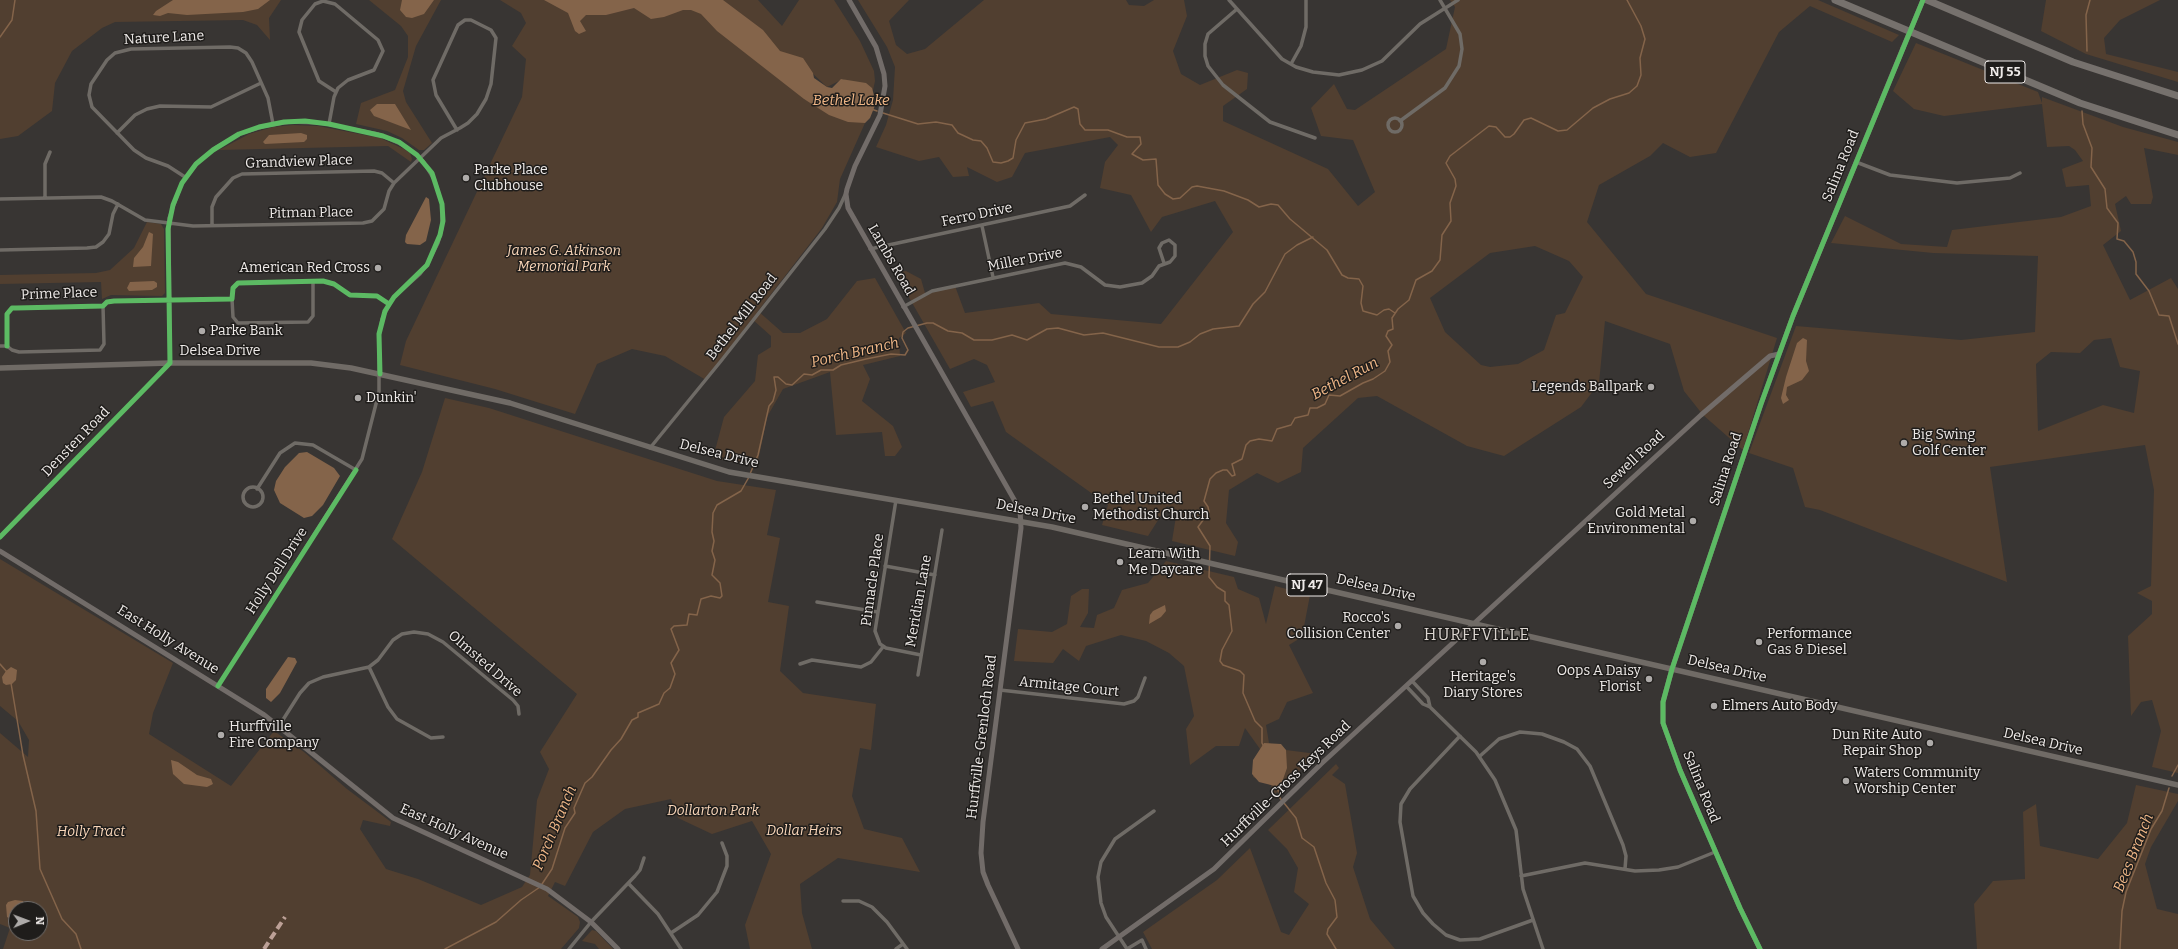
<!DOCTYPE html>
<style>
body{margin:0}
#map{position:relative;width:2178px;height:949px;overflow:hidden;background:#383533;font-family:Bitter,serif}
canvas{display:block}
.north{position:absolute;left:8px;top:901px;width:40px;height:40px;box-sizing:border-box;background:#1f1d1b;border:1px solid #726f6d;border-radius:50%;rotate:89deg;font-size:11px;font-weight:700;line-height:16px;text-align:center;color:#eeeae8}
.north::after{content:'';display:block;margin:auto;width:14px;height:18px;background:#aeaba9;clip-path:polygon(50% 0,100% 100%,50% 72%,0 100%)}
</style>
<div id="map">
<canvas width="2178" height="949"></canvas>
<div class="north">N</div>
</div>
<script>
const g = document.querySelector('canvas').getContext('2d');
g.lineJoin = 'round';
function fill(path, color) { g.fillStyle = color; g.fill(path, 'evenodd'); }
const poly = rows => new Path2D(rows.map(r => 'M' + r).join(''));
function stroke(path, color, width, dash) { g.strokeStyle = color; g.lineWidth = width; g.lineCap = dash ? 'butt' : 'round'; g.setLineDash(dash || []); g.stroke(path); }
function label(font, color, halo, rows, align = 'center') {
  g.font = font + ' Bitter,serif'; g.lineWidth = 3; g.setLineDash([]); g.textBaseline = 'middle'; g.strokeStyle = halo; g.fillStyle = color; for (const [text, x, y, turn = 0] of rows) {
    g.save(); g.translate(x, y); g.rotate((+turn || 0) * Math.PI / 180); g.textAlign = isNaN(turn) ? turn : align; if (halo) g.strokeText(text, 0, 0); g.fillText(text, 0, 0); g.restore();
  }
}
fill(poly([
 [0,0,281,0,269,18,270,40,257,25,243,20,115,22,102,28,72,51,55,83,52,111,18,136,0,139],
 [369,0,441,0,416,46,403,91,406,102,432,143,424,150,419,150,402,138,387,131,356,124,361,103,395,90,408,57,408,36,401,26],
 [500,0,758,0,782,26,799,0,834,0,860,41,874,71,875,81,872,95,843,79,827,87,794,56,804,99,865,123,840,179,837,202,822,228,758,311,783,333,800,333,827,319,857,281,875,278,906,333,899,338,900,356,863,365,870,379,862,401,893,426,902,447,895,456,885,456,882,432,836,435,830,372,783,389,767,417,757,466,713,458,724,417,755,381,758,355,771,347,771,336,752,319,706,380,665,356,632,349,597,364,575,414,495,389,400,365,406,341,522,97,526,59,512,46,526,23,521,13],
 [858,0,909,0,889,21,896,45,907,54,925,49,984,0,1126,0,1129,5,1144,6,1154,0,1184,0,1187,16,1173,51,1181,74,1200,85,1237,70,1248,73,1247,89,1223,106,1223,121,1328,169,1358,206,1375,192,1353,140,1321,136,1311,108,1334,84,1347,109,1355,110,1446,49,1455,7,1450,0,1818,0,1899,35,1892,42,1810,6,1779,32,1716,153,1690,157,1663,143,1650,156,1599,185,1587,222,1646,294,1777,338,1743,450,1703,415,1684,391,1670,344,1605,321,1599,383,1581,407,1504,456,1467,446,1377,396,1358,398,1303,448,1301,472,1278,483,1257,473,1229,490,1226,523,1238,542,1235,556,1172,541,1177,510,1167,506,1148,536,1102,525,1108,505,1006,432,993,401,971,407,963,392,995,382,987,365,974,359,950,369,895,273,906,271,921,279,925,293,955,286,965,313,1039,303,1051,314,1161,324,1233,232,1215,201,1162,217,1151,232,1131,195,1100,188,1105,162,1118,145,1110,137,1025,153,1012,177,997,182,967,167,969,176,953,177,939,157,919,161,876,147,886,125,893,100,895,67,887,47],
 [1535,246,1569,261,1583,277,1565,313,1556,315,1544,350,1518,364,1490,367,1481,365,1445,332,1430,298,1490,253],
 [2046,0,2160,0,2120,20,2104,38,2106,54,2178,72,2178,82,2086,54,2041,31],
 [1916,43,2038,92,2042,103,2042,97,2123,127,2178,142,2178,155,2144,148,2153,197,2151,204,2131,204,2126,196,2115,204,2121,231,2103,245,2130,300,2171,278,2178,289,2178,773,2152,767,2161,731,2152,700,2141,702,2131,716,2128,636,2152,614,2152,601,2137,593,2151,586,2154,490,2145,445,1990,467,2007,582,1820,510,1805,507,1793,468,1749,453,1796,326,1961,340,2035,332,2038,256,1933,253,1831,243,1845,216,1901,244,1947,247,1952,230,2061,217,2091,206,2089,185,2066,187,2062,169,2083,161,2075,150,2069,146,2047,147,2042,104,1944,116,1914,109,1893,91],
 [2111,338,2120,367,2140,371,2134,413,2103,405,2038,431,2036,364,2051,352,2080,353,2094,340],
 [293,125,318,126,380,138,404,149,410,153,412,159,411,162,388,146,219,150,249,134,273,127],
 [147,222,161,224,164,229,165,293,162,296,111,295,102,299,101,282,0,284,0,275,96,273,110,270,134,248],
 [445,398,489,408,717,481,776,490,767,535,780,538,768,602,789,606,780,671,803,693,876,704,871,750,860,748,852,796,864,829,902,838,920,872,838,858,800,884,802,913,812,949,750,949,745,925,771,854,752,821,712,834,678,818,671,799,625,809,593,832,565,886,555,882,548,896,578,917,580,922,579,928,561,949,3,949,10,928,0,924,0,733,28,757,29,740,18,721,0,706,0,559,173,663,153,713,149,734,231,786,274,731,304,752,347,789,391,822,390,826,363,820,360,829,386,869,418,879,481,905,522,887,530,875,537,800,549,769,540,752,577,694,392,539,422,472],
 [16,909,40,909,40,933,16,933],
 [1166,561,1234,577,1238,589,1259,598,1266,624,1275,586,1310,595,1302,637,1289,645,1313,693,1287,702,1279,719,1266,725,1269,743,1286,750,1317,754,1274,795,1271,785,1253,777,1260,749,1245,728,1239,746,1216,746,1190,765,1186,729,1194,716,1184,666,1169,653,1146,641,1121,635,1086,646,1079,661,1063,649,1053,663,1014,661,1018,629,1052,632,1067,624,1071,596,1082,589,1089,589,1088,613,1080,627,1094,628,1097,615,1114,608,1122,590,1148,583],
 [1336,764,1339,768,1332,775,1345,784,1357,853,1353,867,1370,919,1395,949,1152,949,1143,932,1217,880,1250,848,1281,932,1289,935,1309,904,1294,892,1298,868,1287,849,1268,830],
 [2136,785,2178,794,2178,801,2151,847,2145,864,2157,909,2178,914,2178,949,1977,949,1974,904,1993,881,2025,879,2023,812,2036,804,2040,846,2098,859,2127,823],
 [592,930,596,931,613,949,599,949,595,944,582,941]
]), '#513f30');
fill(poly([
 [173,0,270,0,258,9,243,12,187,15,168,13,160,16,153,15,156,11],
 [402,0,434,0,424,14,412,18,406,17,400,10],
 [544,0,723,0,763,30,780,51,803,58,813,73,814,78,827,87,832,88,841,79,866,83,872,88,876,103,870,118,865,123,848,122,829,115,804,99,717,31,701,14,691,10,683,10,664,17,651,19,634,8,606,15,586,15,580,21,586,31,579,34,575,31,568,13],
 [377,104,395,104,411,130,374,116,370,110],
 [301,133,307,135,307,139,304,142,265,144,263,142,269,135],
 [426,197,429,199,431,220,426,241,420,245,407,244,405,242,406,235],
 [149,232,153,234,151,266,133,267,134,258,143,247],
 [154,281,157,283,157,287,152,290,129,291,127,288,130,282],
 [1803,338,1807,340,1806,361,1809,371,1802,380,1787,387,1786,395,1789,400,1783,404,1781,398,1786,377,1797,343],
 [307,452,334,468,340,476,323,505,312,516,304,518,280,503,274,490,276,481,285,467,299,453],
 [1165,605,1166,611,1161,617,1149,624,1150,615,1153,611],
 [288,657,295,658,297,662,280,693,271,702,266,698,266,689],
 [11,667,17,670,16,680,12,684,6,685,3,683,2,677,6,671],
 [1264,743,1281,744,1286,750,1287,768,1281,785,1279,787,1259,782,1252,774,1253,760],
 [171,760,178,762,197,775,211,779,213,784,207,787,184,784,173,774],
 [15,900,23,901,25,907,24,909,16,909,15,922,7,917,6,905,8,902]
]), '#84644a');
stroke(poly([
 [0,37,12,20,15,0],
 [2087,51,2086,15,2090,0],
 [871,109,877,111],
 [2082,111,2083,124,2092,148,2091,167,2105,189,2107,208,2118,223,2117,239,2124,241,2133,252,2136,262,2136,274,2149,291,2159,315,2169,316,2178,344],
 [883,113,918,124,936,122,952,125,958,133,973,140,981,141,987,148,993,162,1001,163,1008,161,1013,158,1016,140,1025,123,1046,119,1074,107,1078,109,1080,124,1085,130,1108,130,1127,137,1140,137,1141,144,1132,154,1143,160,1156,159,1158,185,1165,194,1173,199,1180,198,1192,187,1197,186,1224,191,1248,200,1259,207,1271,204,1278,205,1290,219,1327,250,1342,275,1348,278,1359,279,1363,286,1361,303,1363,311,1377,315,1384,310,1389,309,1395,313],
 [750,474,758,455,769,406,773,401,776,390,774,377,778,377,786,384,792,385,804,374,812,375,821,370,833,370,841,365,866,359,891,354,905,355,908,350,902,338,903,332,908,328,927,323,933,323,948,331,962,333,974,340,992,340,1012,335,1027,340,1047,329,1058,328,1084,335,1103,333,1159,347,1178,347,1190,342,1200,334,1213,329,1239,326,1253,304,1265,292,1285,254,1297,245,1313,237],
 [0,664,7,672],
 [11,683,23,755,36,811,40,869,62,919,76,934,81,949],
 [1264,747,1262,743,1262,728,1255,721,1243,693,1244,675,1240,671,1223,665,1220,661,1222,650,1232,631,1229,605,1225,601,1225,592,1217,587,1209,577,1210,546,1198,527,1209,512,1208,507,1204,501,1210,479,1216,473,1223,470,1227,470,1232,476,1235,475,1232,464,1242,459,1246,445,1250,441,1259,439,1272,441,1277,429,1291,425,1295,418,1308,415,1310,408,1317,408,1325,404,1329,395,1340,396,1363,383,1373,379,1385,371,1390,362,1388,351,1392,345,1386,336,1388,331,1393,329,1392,318,1398,309,1409,300,1416,280,1432,271,1440,260,1442,235,1451,221,1450,203,1456,186,1455,179,1446,163,1450,156,1489,126,1496,127,1505,137,1510,137,1514,134,1524,120,1531,118,1558,131,1567,130,1593,108,1610,99,1629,93,1637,86,1641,75,1640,58,1645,39,1641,26,1627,0],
 [2172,776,2178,765],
 [1277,786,1280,798,1296,818,1302,838,1314,847,1326,883,1335,900,1337,917,1328,929,1327,934,1336,949],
 [542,884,552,869,565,828,575,813,574,808,585,783,592,777,611,750,621,739,632,720,638,717,638,713,659,704,664,693,670,688,675,674,671,663,679,650,671,629,674,626,687,625,689,614,697,615,701,599,711,596,720,598,722,596,720,583,712,575,715,560,712,551,714,541,712,532,713,513,717,505,741,491,749,477],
 [445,949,496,922,521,900,540,887],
 [2120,949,2122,911,2126,892,2151,829,2162,811,2169,788]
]), '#84644a', 1.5);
stroke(poly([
 [1229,0,1282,59,1296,67,1313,72,1339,75,1362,70,1382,61,1420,24,1458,0],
 [1237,9,1208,34,1205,44,1205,56,1208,66,1223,85,1270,122,1315,138],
 [1291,64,1301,46,1306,27,1306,0],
 '1388 125a7 7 0 1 1 14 0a7 7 0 1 1-14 0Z',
 [1400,121,1445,88,1459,66,1462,49,1460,34,1440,0],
 [329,124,334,97,338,88,348,80,374,70,383,51,378,40,335,4,323,1,315,4,302,20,299,32,319,81,336,92],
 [117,133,135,115,147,109,160,106,211,107,261,83],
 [1856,162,1890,175,1957,183,2010,178,2020,173],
 [185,177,168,166,146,158,134,150,92,107,89,95,91,84,107,60,115,53,131,49,230,47,238,48,246,53,252,62,268,98,273,124],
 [45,198,45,164,50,152],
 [0,199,101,197,112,201,145,220,193,226,363,223,372,221,384,209,389,191,394,183,441,138,460,128,468,123,477,114,486,99,491,84,496,38,491,30,471,20,465,20,458,25,433,80,436,95,457,130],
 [212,225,212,207,216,197,233,178,242,174,374,171,382,173,394,183],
 [982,226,993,277],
 [870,249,1070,206,1085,195],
 [0,250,87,248,96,247,103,242,109,234,113,214,118,204],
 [232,299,233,317,238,323,308,322,313,316,313,281],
 [903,307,932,291,1065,263,1081,267,1105,285,1120,287,1142,283,1152,276,1159,266,1170,262,1175,256,1175,245,1169,240,1162,243,1159,248,1164,263],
 [0,346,7,346,12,350,19,352,100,350,104,344,103,306],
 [7,346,7,314,12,308,16,308,103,306,107,302,114,301,232,299,233,288,238,283,323,281,334,284,350,295,377,296,389,304],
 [650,448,721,361,825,229,839,208,845,195],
 '243 497a10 10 0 1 1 20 0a10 10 0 1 1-20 0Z',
 [257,489,280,453,295,443,313,445,356,470],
 [896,500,875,631,880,644,886,648,921,655],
 [0,537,170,363,169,218,182,183,199,161,215,148,239,134,265,126,290,122,321,123,378,134,407,147,423,161,435,181,442,204,442,228,438,243,428,263,420,274,393,298,382,319,379,337,379,392,362,459,218,686],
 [885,566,935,575],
 [817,602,878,612],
 [800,664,812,660,861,667,871,662,883,647],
 [369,667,388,707,397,719,431,738,443,737],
 [918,675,942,530],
 [1413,682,1428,698,1430,707],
 [1407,687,1423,704,1430,707,1476,752,1495,780,1516,830,1523,889,1543,949],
 [1000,690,1124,704,1134,701,1138,697,1145,678],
 [279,726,300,693,309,683,323,677,369,667,378,660,393,640,402,634,414,632,428,634,443,642,513,700,518,706,519,714],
 [1460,736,1410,789,1401,804,1400,822,1413,896,1423,913,1433,924,1446,935,1460,940,1480,939,1533,920],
 [1480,756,1499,739,1520,732,1542,734,1564,742,1577,749,1590,766,1623,845,1626,856,1625,869],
 [1521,876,1585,863,1635,871,1659,870,1678,867,1715,852],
 [629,884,658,914,681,949],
 [843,901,859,901,872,907,887,922,907,949],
 [671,933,698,915,717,892,727,866,727,856,722,843],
 [569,949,591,922,635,876,640,870,644,858],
 [896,949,903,944],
 [1146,949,1142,940,1127,949,1106,917,1101,903,1098,877,1101,862,1115,839,1154,811]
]), '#6f6b66', 3.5);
stroke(poly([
 [849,0,876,47,884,74,885,86,880,115,855,166,847,189,846,194,848,208,1020,510,1021,528,983,822,981,853,983,872,988,885,1018,949],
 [0,551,263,714,393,818,547,889,591,922,618,949],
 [1102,949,1214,869,1321,764,1701,415,1770,356,1779,354],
 [1760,949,1740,908,1680,770,1663,723,1663,702,1672,669,1761,404,1793,316,1903,48]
]), '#726c69', 5);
stroke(poly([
 [0,368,170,363,311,363,351,368,510,403,729,472,1052,527,2178,785]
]), '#706b66', 5.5);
stroke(poly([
 [1835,0,2080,103,2178,135],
 [1927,0,2073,62,2178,96]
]), '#76716d', 7);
stroke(poly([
 [1903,48,1923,0]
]), '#726c69', 5);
stroke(poly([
 [264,949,285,917]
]), '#bda197', 4, [8, 4]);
stroke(poly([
 [7,346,7,314,12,308,16,308,103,306,107,302,114,301,232,299,233,288,238,283,323,281,334,284,350,295,377,296,389,304],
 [0,537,170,363,168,229,173,205,182,183,196,164,213,150,239,134,259,127,284,122,305,121,329,124,383,136,399,142,417,155,432,173,442,204,443,221,440,235,427,265,394,297,385,311,379,334,380,374],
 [218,686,356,470],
 [1760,949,1740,908,1680,770,1663,723,1663,702,1672,669,1761,404,1793,316,1923,0]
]), '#5cba63', 5);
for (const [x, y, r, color] of [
 [466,178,4,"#aeaba9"],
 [378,268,4,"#aeaba9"],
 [202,331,4,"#aeaba9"],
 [1651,387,4,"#aeaba9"],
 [358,398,4,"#aeaba9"],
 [1904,443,4,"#aeaba9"],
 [1085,507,4,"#aeaba9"],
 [1693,521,4,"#aeaba9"],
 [1120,562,4,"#aeaba9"],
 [1398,626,4,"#aeaba9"],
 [1759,642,4,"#aeaba9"],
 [1483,662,4,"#aeaba9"],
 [1649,679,4,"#aeaba9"],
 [1714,706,4,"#aeaba9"],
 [221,735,4,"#aeaba9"],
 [1930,743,4,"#aeaba9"],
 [1846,781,4,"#aeaba9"]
]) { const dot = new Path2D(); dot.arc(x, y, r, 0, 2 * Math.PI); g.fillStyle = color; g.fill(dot); stroke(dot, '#1f1d1b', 1.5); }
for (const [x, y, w] of [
 [2005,72,40],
 [1307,585,40]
]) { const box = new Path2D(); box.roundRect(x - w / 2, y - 11, w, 22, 3); g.fillStyle = '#1f1d1b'; g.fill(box); stroke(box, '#eeeae8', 1); }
label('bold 13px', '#eeeae8', null, [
 ["NJ 55",2005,72],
 ["NJ 47",1307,585]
]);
label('14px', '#eeeae8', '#1f1d1b', [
 ["Nature Lane",164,38,-3],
 ["Grandview Place",299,162,-2],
 ["Salina Road",1841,166,-68],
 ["Pitman Place",311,213,-1],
 ["Ferro Drive",977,215,-12],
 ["Lambs Road",891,260,60],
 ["Miller Drive",1025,260,-11],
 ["Prime Place",59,294,-2],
 ["Bethel Mill Road",742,317,-52],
 ["Delsea Drive",220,351],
 ["Densten Road",76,442,-46],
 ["Delsea Drive",719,454,14],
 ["Sewell Road",1634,460,-43],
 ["Salina Road",1726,469,-72],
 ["Delsea Drive",1036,512,11],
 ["Holly Dell Drive",277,571,-57],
 ["Pinnacle Place",873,580,-82],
 ["Delsea Drive",1376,588,13],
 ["Meridian Lane",919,601,-80],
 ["East Holly Avenue",168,640,32],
 ["Olmsted Drive",485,664,41],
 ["Delsea Drive",1727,669,13],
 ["Armitage Court",1069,687,6],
 ["Hurffville-Grenloch Road",982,737,-83],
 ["Delsea Drive",2043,742,13],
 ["Hurffville-Cross Keys Road",1286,784,-44],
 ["Salina Road",1701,787,68],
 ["East Holly Avenue",454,832,24]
]);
label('14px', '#eeeae8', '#1f1d1b', [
 ["Parke Place",474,170],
 ["Clubhouse",474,186],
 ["American Red Cross",370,268,"right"],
 ["Parke Bank",210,331],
 ["Legends Ballpark",1643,387,"right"],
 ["Dunkin'",366,398],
 ["Big Swing",1912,435],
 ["Golf Center",1912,451],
 ["Bethel United",1093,499],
 ["Methodist Church",1093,515],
 ["Gold Metal",1685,513,"right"],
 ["Environmental",1685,529,"right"],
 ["Learn With",1128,554],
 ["Me Daycare",1128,570],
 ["Rocco's",1390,618,"right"],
 ["Collision Center",1390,634,"right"],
 ["Performance",1767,634],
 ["Gas & Diesel",1767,650],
 ["Oops A Daisy",1641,671,"right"],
 ["Florist",1641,687,"right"],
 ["Heritage's",1483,677,"center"],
 ["Diary Stores",1483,693,"center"],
 ["Elmers Auto Body",1722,706],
 ["Hurffville",229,727],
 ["Fire Company",229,743],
 ["Dun Rite Auto",1922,735,"right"],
 ["Repair Shop",1922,751,"right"],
 ["Waters Community",1854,773],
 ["Worship Center",1854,789]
], 'left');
label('italic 14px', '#f9d6b9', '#1f1d1b', [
 ["James G. Atkinson",564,251],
 ["Memorial Park",564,267],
 ["Dollarton Park",713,811],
 ["Dollar Heirs",804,831],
 ["Holly Tract",91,832]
]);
label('italic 15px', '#f0b787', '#1f1d1b', [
 ["Bethel Lake",851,101],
 ["Porch Branch",855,353,-13],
 ["Bethel Run",1345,379,-28],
 ["Porch Branch",555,828,-67],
 ["Bees Branch",2134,853,-68]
]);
g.letterSpacing = '1px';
label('16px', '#dcd6d1', '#1f1d1b', [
 ["HURFFVILLE",1477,636]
]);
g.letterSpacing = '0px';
</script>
